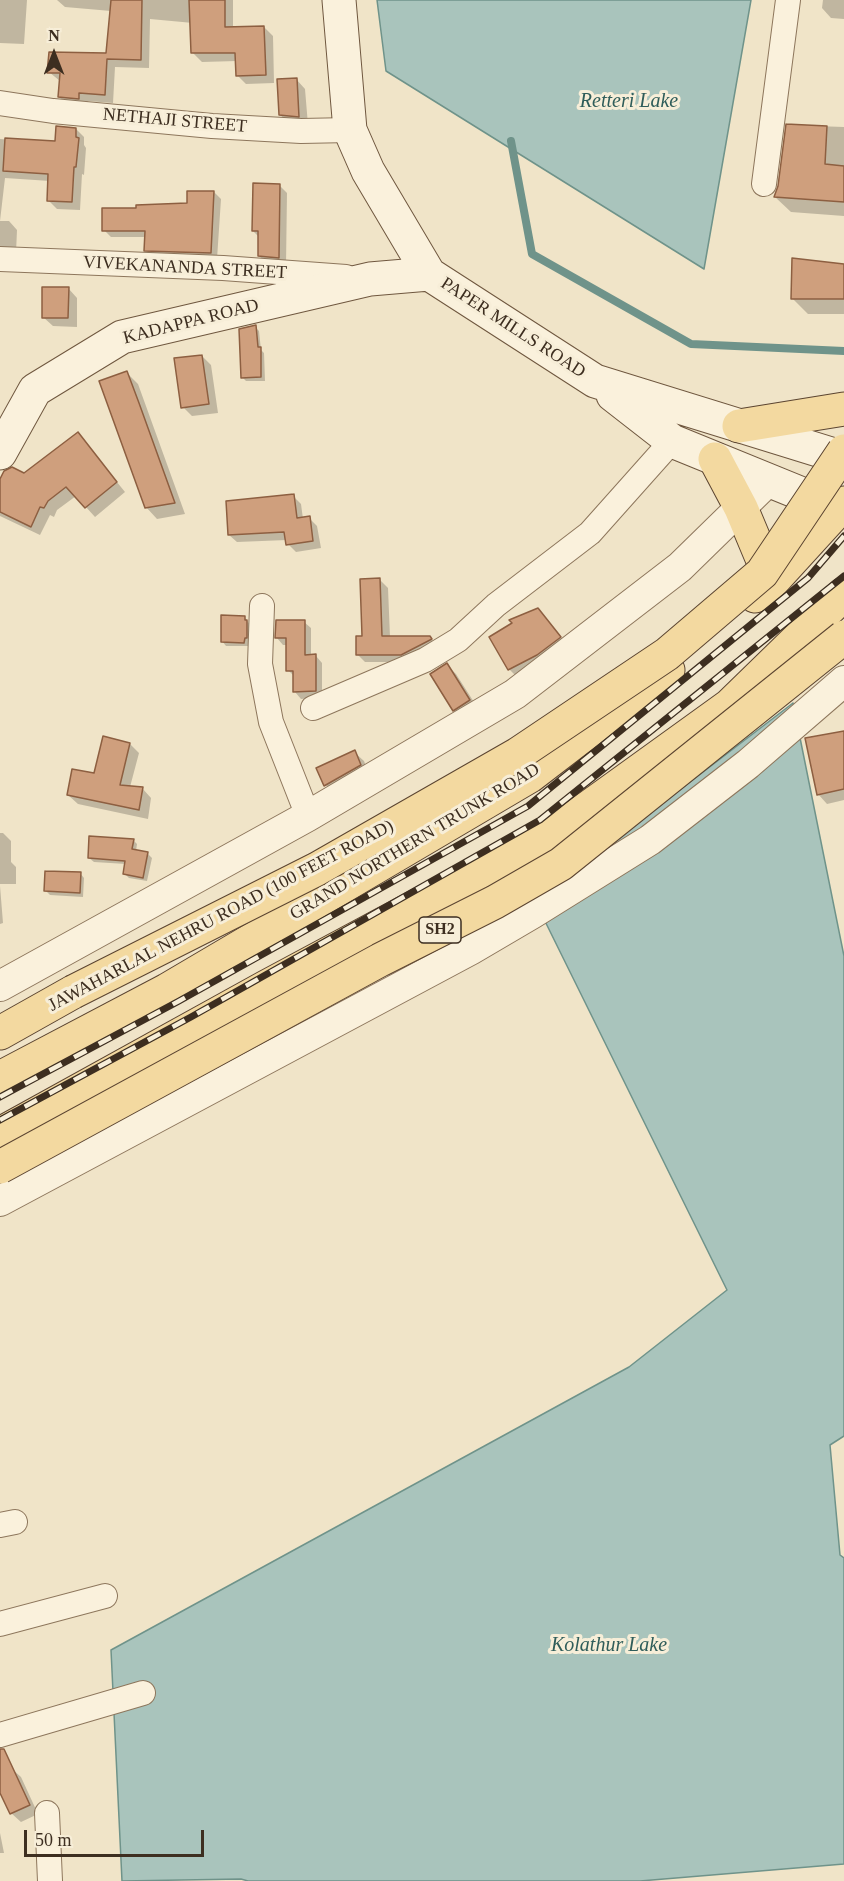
<!DOCTYPE html>
<style>
body{margin:0}
#map{position:relative;width:844px;height:1881px;overflow:hidden;background:#f0e4c8;font-family:"Times New Roman",serif}
canvas{display:block}
.north{position:absolute;left:24px;top:24px;width:60px;height:60px;-webkit-text-stroke:4px #f7eed8;paint-order:stroke;rotate:0deg;font-size:16px;font-weight:700;line-height:24px;text-align:center;color:#3d2e20}
.north::after{content:'';display:block;margin:auto;width:21px;height:27px;background:#3d2e20;clip-path:polygon(50% 0,100% 100%,50% 72%,0 100%)}
.scale{position:absolute;left:24px;top:1830px;width:180px;height:27px;box-sizing:border-box;border:3px solid #3d2e20;border-top:0;padding-left:8px;font-size:18px;line-height:21px;white-space:nowrap;color:#3d2e20;-webkit-text-stroke:4px #f7eed8;paint-order:stroke}
</style>
<div id="map">
<canvas width="844" height="1881"></canvas>
<div class="north">N</div>
<div class="scale">50 m</div>
</div>
<script>
const g = document.querySelector('canvas').getContext('2d');
g.lineJoin = 'round';
function fill(path, color) { g.fillStyle = color; g.fill(path, 'evenodd'); }
const poly = rows => new Path2D(rows.map(r => 'M' + r).join(''));
function stroke(path, color, width, dash) { g.strokeStyle = color; g.lineWidth = width; g.lineCap = dash ? 'butt' : 'round'; g.setLineDash(dash || []); g.stroke(path); }
function label(font, color, halo, rows, align = 'center') {
  g.font = font + ' "Times New Roman",serif'; g.lineWidth = 6; g.setLineDash([]); g.textBaseline = 'middle'; g.strokeStyle = halo; g.fillStyle = color; for (const [text, x, y, turn = 0] of rows) {
    g.save(); g.translate(x, y); g.rotate((+turn || 0) * Math.PI / 180); g.textAlign = isNaN(turn) ? turn : align; if (halo) g.strokeText(text, 0, 0); g.fillText(text, 0, 0); g.restore();
  }
}
const water = poly([
 [377,0,751,0,704,269,386,71,377,0],
 [793,703,844,956,844,1436,830,1445,840,1555,844,1558,844,1864,640,1881,248,1881,241,1879,122,1881,111,1650,629,1367,727,1290,535,901,793,703]
]);
fill(water, '#a9c4bc');
stroke(water, '#6f938a', 1.5);
fill(poly([
 [0,0,27,0,24,44,0,43],
 [57,0,233,0,233,28,264,27,273,36,274,83,246,84,237,75,237,61,202,62,193,53,193,23,150,19,149,68,115,67,113,103,88,101,87,107,68,106,59,97,60,81,49,72,108,55,111,11,65,7],
 [823,0,844,0,844,19,831,18,822,8],
 [296,79,305,89,308,125,290,124,280,115],
 [788,125,844,127,844,216,791,212,775,197,780,186],
 [76,129,84,137,84,145,86,148,84,175,82,174,80,210,57,209,49,201,50,181,5,178,0,221,0,139,56,143],
 [279,185,287,193,286,265,267,264,259,256,259,237,253,231],
 [214,192,221,199,217,259,153,257,146,250,146,237,111,237,104,230,188,205],
 [0,221,9,221,17,230,16,253,0,257],
 [844,265,844,314,808,314,793,299],
 [68,288,77,298,77,327,53,326,43,317],
 [255,327,259,331,261,350,264,353,265,381,246,381,242,377],
 [202,356,211,365,218,413,192,416,183,407],
 [127,373,138,384,185,514,157,519,146,507],
 [78,434,125,492,95,517,76,496,57,510,54,517,50,515,40,535,0,516,0,482,25,475],
 [293,496,301,504,303,519,309,518,317,526,321,548,296,552,288,544,287,540,237,542,229,535],
 [380,580,388,588,390,637,429,637,438,646,410,662,365,662,357,654],
 [245,618,251,626,250,642,248,642,248,646,226,646,222,641],
 [547,620,569,647,519,679,509,669,491,638,514,624],
 [304,622,311,628,311,656,316,656,322,663,322,697,301,699,295,692,295,677,288,670,288,645,283,645,277,638],
 [447,665,456,674,479,710,463,719,454,710],
 [844,733,844,800,827,804,818,794],
 [130,744,139,753,130,787,142,788,151,798,148,819,78,804,68,795,95,775],
 [354,752,364,761,369,774,335,795,326,785,318,768],
 [0,833,3,833,11,841,11,862,16,867,16,884,0,884],
 [133,840,137,844,136,851,147,853,152,858,147,881,129,878,124,873,126,864,94,862,89,858],
 [80,873,84,878,83,897,50,895,46,891],
 [0,886,3,923,0,924],
 [11,1768,21,1777,38,1814,21,1822,11,1813,0,1789,0,1773],
 [0,1833,4,1853,0,1853]
]), '#0003');
stroke(poly([
 [511,141,532,254,691,344,844,351]
]), '#6f938a', 8);
const building = poly([
 [111,0,142,0,141,60,107,59,105,95,79,93,79,99,58,97,60,73,47,73,49,52,106,53,111,0],
 [189,0,225,0,225,27,264,26,266,75,236,76,235,53,191,53,189,0],
 [297,78,299,117,279,115,277,79,297,78],
 [786,124,827,126,825,164,844,166,844,202,774,197,778,186,786,124],
 [56,126,76,128,76,137,79,138,76,167,74,167,72,202,47,201,48,174,3,171,5,138,55,141,56,126],
 [253,183,280,184,279,258,258,256,258,231,252,231,253,183],
 [187,191,214,191,211,253,144,251,145,231,102,231,102,208,136,208,136,205,187,203,187,191],
 [792,258,844,264,844,299,791,299,792,258],
 [42,287,69,287,68,318,42,318,42,287],
 [256,325,258,347,261,347,261,377,241,378,239,329,256,325],
 [202,355,209,404,181,408,174,358,202,355],
 [127,371,139,403,175,503,145,508,99,381,127,371],
 [78,432,117,482,85,508,66,487,48,501,44,508,40,507,31,527,0,512,0,479,4,471,12,467,24,473,78,432],
 [294,494,297,518,310,516,313,541,286,545,284,532,228,535,226,501,294,494],
 [380,578,382,636,430,636,432,639,401,655,356,655,356,636,362,636,360,579,380,578],
 [538,608,561,637,537,655,508,670,489,637,512,623,509,620,538,608],
 [221,615,245,616,245,620,247,620,247,638,245,638,244,643,221,642,221,615],
 [276,620,305,620,305,655,316,654,316,691,293,692,293,671,286,671,286,638,275,638,276,620],
 [447,663,470,700,453,711,430,674,447,663],
 [844,731,844,789,817,795,805,738,844,731],
 [103,736,130,743,120,785,143,787,139,810,67,795,72,769,94,773,103,736],
 [355,750,361,765,324,786,316,768,355,750],
 [89,836,134,839,132,849,148,852,143,878,123,874,125,861,88,858,89,836],
 [45,871,81,872,80,893,44,891,45,871],
 [0,1749,4,1749,30,1805,10,1814,0,1793,0,1749]
]);
fill(building, '#cf9f7d');
stroke(building, '#8d5f41', 1.5);
const minor = poly([
 [0,103,53,111,212,126,301,131,350,130],
 [764,184,788,0],
 [0,259,223,268,346,277],
 [262,606,260,664,271,722,308,816],
 [313,708,425,660,458,640,496,605,590,533,672,441],
 [0,1525,15,1522],
 [0,1624,105,1596],
 [0,1735,143,1693],
 [47,1813,50,1881]
]);
const tertiary = poly([
 [0,986,308,816,515,694,680,567,768,481],
 [0,1201,470,950,533,913,650,840,748,764,844,681]
]);
const secondary = poly([
 [339,0,350,130,368,171,429,274,595,381,844,458],
 [613,395,672,441,839,509],
 [0,453,35,390,122,337,370,279,429,274]
]);
const primary = poly([
 [739,426,844,409],
 [715,459,741,508,772,582],
 [755,596,772,582,844,503],
 [0,1033,73,992],
 [0,1078,167,990,530,776,668,670],
 [0,1134,266,987,553,833,729,706,844,594]
]);
stroke(minor, '#8d765c', 26);
stroke(tertiary, '#8d765c', 32);
stroke(secondary, '#6f573f', 35);
stroke(primary, '#5b4430', 35);
stroke(minor, '#faf1dc', 24);
stroke(tertiary, '#faf1dc', 30);
stroke(secondary, '#faf1dc', 33);
stroke(primary, '#f3d9a0', 33);
const rail = poly([
 [0,1097,179,1001,528,806,808,578,844,536],
 [0,1120,191,1017,540,820,844,576]
]);
stroke(rail, '#3d2e20', 7);
stroke(rail, '#f7eed8', 4.5, [14]);
const primaryBridge = poly([
 [73,992,317,869,518,754,667,654,762,573,844,451],
 [0,1167,380,960,495,902,561,864,844,637]
]);
stroke(primaryBridge, '#5b4430', 35, []);
stroke(primaryBridge, '#f3d9a0', 33);
for (const [x, y, w] of [
 [440,930,42]
]) { const box = new Path2D(); box.roundRect(x - w / 2, y - 13, w, 26, 4.5); g.fillStyle = '#f7eed8'; g.fill(box); stroke(box, '#3d2e20', 1.5); }
label('bold 16px', '#3d2e20', null, [
 ["SH2",440,930]
]);
label('18px', '#3d2e20', '#f7eed8', [
 ["NETHAJI STREET",175,121,5],
 ["VIVEKANANDA STREET",185,268,3],
 ["KADAPPA ROAD",191,322,-14],
 ["PAPER MILLS ROAD",513,328,33],
 ["GRAND NORTHERN TRUNK ROAD",415,842,-31],
 ["JAWAHARLAL NEHRU ROAD (100 FEET ROAD)",221,916,-28]
]);
label('italic 20px', '#2f5d5a', '#f7eed8', [
 ["Retteri Lake",629,102],
 ["Kolathur Lake",609,1646]
]);
</script>
